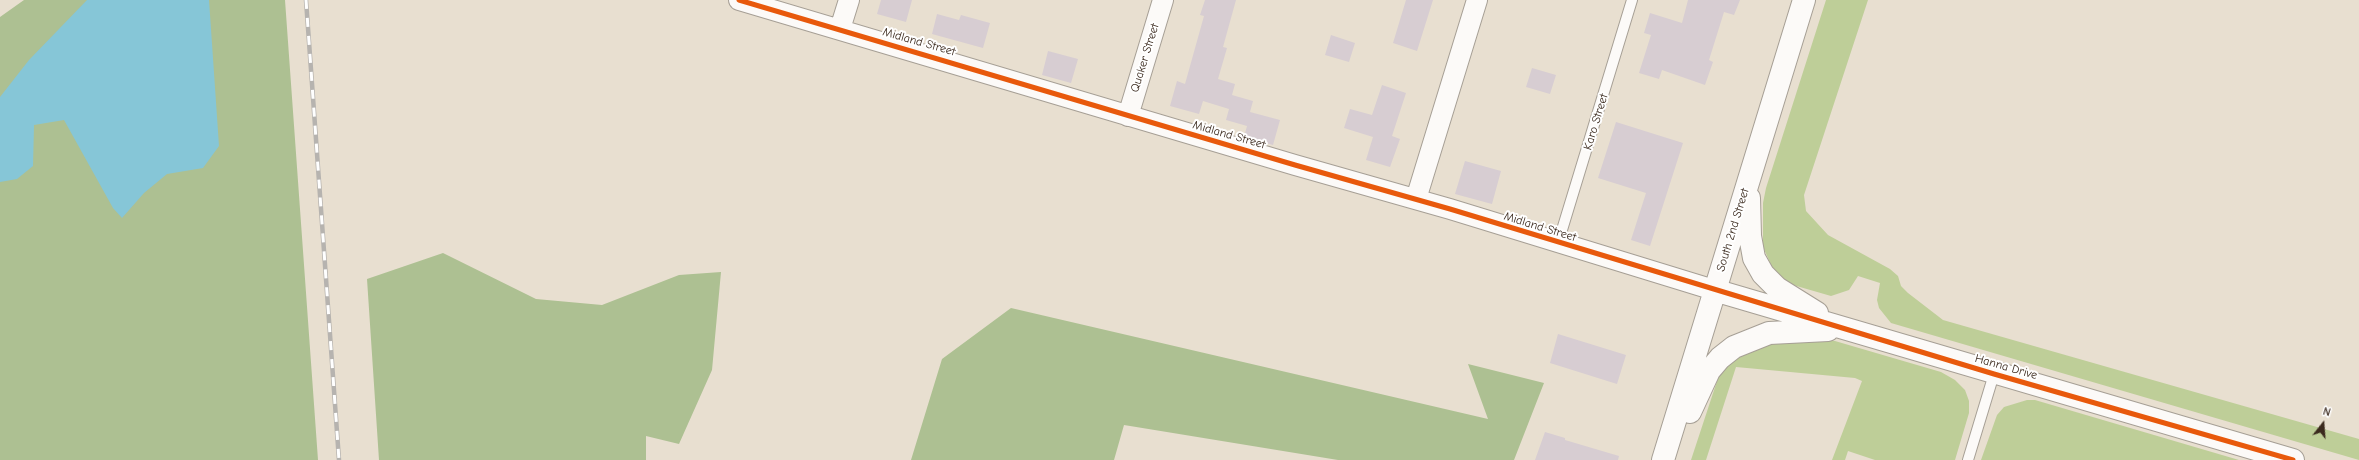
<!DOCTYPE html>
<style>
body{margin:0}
#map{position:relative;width:2359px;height:460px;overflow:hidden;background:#e8dfd0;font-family:"Comic Neue",sans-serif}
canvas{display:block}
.north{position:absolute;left:2303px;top:404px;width:40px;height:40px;-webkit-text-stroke:3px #fff;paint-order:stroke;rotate:17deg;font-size:11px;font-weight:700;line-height:16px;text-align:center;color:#3b2a1e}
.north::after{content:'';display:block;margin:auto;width:14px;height:18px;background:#3b2a1e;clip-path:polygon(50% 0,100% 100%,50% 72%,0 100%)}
</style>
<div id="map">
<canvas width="2359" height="460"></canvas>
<div class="north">N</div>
</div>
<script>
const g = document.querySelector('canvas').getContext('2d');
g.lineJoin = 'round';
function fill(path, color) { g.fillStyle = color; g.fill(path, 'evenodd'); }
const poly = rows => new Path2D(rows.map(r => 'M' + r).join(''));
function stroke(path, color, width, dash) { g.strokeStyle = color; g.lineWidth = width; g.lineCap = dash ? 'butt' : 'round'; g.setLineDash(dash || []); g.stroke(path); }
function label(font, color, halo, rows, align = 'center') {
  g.font = font + ' "Comic Neue",sans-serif'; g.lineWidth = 4; g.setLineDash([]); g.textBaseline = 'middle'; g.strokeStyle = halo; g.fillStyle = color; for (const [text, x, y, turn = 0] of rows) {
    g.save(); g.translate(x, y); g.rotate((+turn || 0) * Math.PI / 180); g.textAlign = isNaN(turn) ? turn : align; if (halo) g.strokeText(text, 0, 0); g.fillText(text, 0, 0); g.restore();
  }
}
fill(poly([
 [1826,0,1868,0,1804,195,1806,211,1828,235,1890,269,1898,276,1901,286,1908,293,1943,320,2359,439,2359,460,1891,323,1879,308,1877,300,1880,283,1858,276,1849,290,1831,296,1793,285,1784,279,1773,269,1763,247,1763,203,1766,188],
 [1807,339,1835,341,1941,372,1955,380,1965,390,1969,401,1969,413,1955,460,1875,460,1848,451,1845,460,1832,460,1862,381,1855,378,1736,367,1706,460,1691,460,1720,372,1753,345],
 [2027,400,2035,400,2239,460,1981,460,1997,415,2004,407]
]), '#bece98');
fill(poly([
 [24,0,285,0,318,460,0,460,0,17],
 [443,253,536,299,602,305,679,275,721,272,712,370,679,444,646,436,646,460,379,460,367,279],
 [1011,308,1488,419,1468,364,1544,383,1514,460,1338,460,1124,425,1114,460,911,460,942,359]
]), '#adc092');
fill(poly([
 [87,0,209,0,219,146,203,168,167,174,144,193,122,218,113,208,64,120,34,125,33,166,17,179,0,182,0,97,29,60]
]), '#86c6d7');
fill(poly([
 [881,0,912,0,906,22,877,14],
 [1205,0,1236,0,1223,47,1227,48,1218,79,1235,84,1232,95,1253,101,1250,112,1280,120,1273,145,1244,137,1247,126,1226,120,1229,109,1203,101,1199,114,1170,106,1177,81,1185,84,1204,16,1200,15],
 [1406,0,1433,0,1417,51,1393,43],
 [1688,0,1740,0,1734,15,1724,12,1709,60,1713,62,1705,85,1662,70,1659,79,1639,73,1651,35,1644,33,1650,13,1682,23],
 [937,14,959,20,961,15,990,23,983,48,932,34],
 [1331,35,1355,43,1349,62,1325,55],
 [1048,51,1078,59,1071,83,1042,75],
 [1532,68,1556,75,1550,94,1526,87],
 [1382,85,1406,93,1392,136,1400,139,1390,167,1366,160,1373,137,1344,128,1350,109,1372,115],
 [1616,122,1683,143,1650,246,1631,240,1646,193,1598,178],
 [1465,161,1501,171,1492,204,1455,194],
 [1558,334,1626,355,1617,384,1550,363],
 [1545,432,1565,438,1565,440,1619,456,1618,460,1535,460]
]), '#d7cdd2');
const lane = poly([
 [1558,243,1632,0],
 [1968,460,1994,374]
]);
const street = poly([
 [739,0,1295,165,1450,209,1714,290],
 [840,29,849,0],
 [1128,116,1163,0],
 [1416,199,1477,0]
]);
const secondary = poly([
 [1749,198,1750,236,1754,258,1763,274,1777,288,1817,313],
 [1714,290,2293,460],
 [1690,412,1709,371,1720,358,1734,347,1769,333,1828,330],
 [1663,460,1804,0]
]);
stroke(lane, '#a69f95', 12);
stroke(street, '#a69f95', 22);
stroke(secondary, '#a69f95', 24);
stroke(lane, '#fcfaf8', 10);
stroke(street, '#fcfaf8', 20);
stroke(secondary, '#fcfaf8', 22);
const rail = poly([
 [306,0,339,460]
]);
stroke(rail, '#b6b3af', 4.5);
stroke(rail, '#fff', 3, [9]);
stroke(poly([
 [739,0,1295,165,1450,209,1994,374,2293,460]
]), '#e8590c', 5);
label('12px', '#3b2a1e', '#fff', [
 ["Midland Street",919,42,16],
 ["Quaker Street",1145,58,-73],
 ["Karo Street",1596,122,-73],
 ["Midland Street",1229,135,16],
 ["Midland Street",1540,227,17],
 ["South 2nd Street",1733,230,-73],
 ["Hanna Drive",2006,367,16]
]);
</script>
